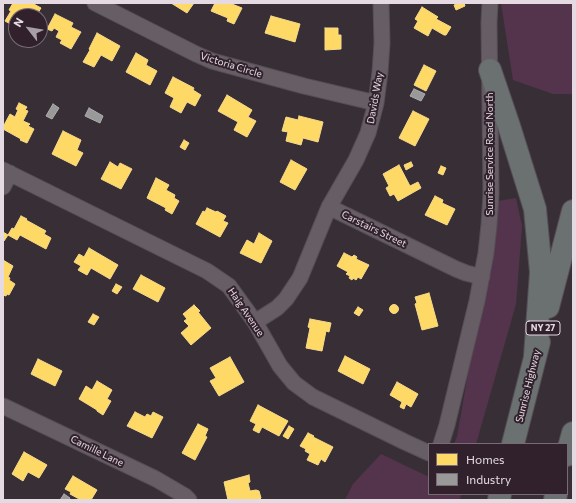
<!DOCTYPE html>
<style>
body{margin:0}
#map{position:relative;width:576px;height:503px;overflow:hidden;background:#382f36;font-family:Commissioner,sans-serif}
canvas{display:block}
.frame{position:absolute;inset:0;border:4px solid #e5dae2;pointer-events:none}
.legend{position:absolute;left:428px;top:443px;width:140px;height:52px;box-sizing:border-box;background:#31212d;border:1px solid #796b75;margin:0;padding:5px 7px;list-style:none;font-size:12px;color:#e5dae2}
.legend li{display:flex;align-items:center;gap:8px;height:20px}
.legend b{width:20px;border:1px solid #796b75}
.north{position:absolute;left:8px;top:8px;width:40px;height:40px;box-sizing:border-box;background:#31212d;border:1px solid #796b75;border-radius:50%;rotate:301deg;font-size:11px;font-weight:700;line-height:16px;text-align:center;color:#e5dae2}
.north::after{content:'';display:block;margin:auto;width:14px;height:18px;background:#a89ea6;clip-path:polygon(50% 0,100% 100%,50% 72%,0 100%)}
</style>
<div id="map">
<canvas width="576" height="503"></canvas>
<div class="frame"></div>
<ul class="legend">
<li><b style="height:11px;background:#ffd966"></b>Homes</li>
<li><b style="height:11px;background:#999"></b>Industry</li>
</ul>
<div class="north">N</div>
</div>
<script>
const g = document.querySelector('canvas').getContext('2d');
g.lineJoin = 'round';
function fill(path, color) { g.fillStyle = color; g.fill(path, 'evenodd'); }
const poly = rows => new Path2D(rows.map(r => 'M' + r).join(''));
function stroke(path, color, width, dash) { g.strokeStyle = color; g.lineWidth = width; g.lineCap = dash ? 'butt' : 'round'; g.setLineDash(dash || []); g.stroke(path); }
function label(font, color, halo, rows, align = 'center') {
  g.font = font + ' Commissioner,sans-serif'; g.lineWidth = 4; g.setLineDash([]); g.textBaseline = 'middle'; g.strokeStyle = halo; g.fillStyle = color; for (const [text, x, y, turn = 0] of rows) {
    g.save(); g.translate(x, y); g.rotate((+turn || 0) * Math.PI / 180); g.textAlign = isNaN(turn) ? turn : align; if (halo) g.strokeText(text, 0, 0); g.fillText(text, 0, 0); g.restore();
  }
}
fill(poly([
 [501,3,573,3,573,94,553,94,513,80],
 [516,198,522,226,516,304,476,444,454,444,457,437,498,201],
 [381,454,429,477,429,494,461,494,460,500,345,500,353,484]
]), '#54344c');
const homes = poly([
 [13,3,32,3,41,8,36,16,16,16,16,22,14,26,5,21,11,11,9,10,13,3],
 [171,3,194,3,187,13,171,3],
 [215,3,233,3,232,4,242,8,234,24,227,21,228,18,211,11,215,3],
 [459,3,464,3,465,6,456,10,454,5,459,3],
 [422,7,438,17,436,19,451,27,446,35,444,35,432,28,428,36,414,28,418,21,415,19,422,7],
 [55,14,73,23,71,27,81,32,71,49,60,43,62,40,56,37,59,31,54,28,52,31,47,29,55,14],
 [271,16,300,24,295,42,265,33,271,16],
 [325,28,338,28,338,35,341,35,341,49,325,50,325,28],
 [97,33,120,46,112,61,101,55,94,67,83,62,90,50,89,49,97,33],
 [136,53,148,60,146,65,157,71,150,85,126,72,136,53],
 [424,65,436,71,426,91,414,85,424,65],
 [173,77,194,88,193,90,201,95,195,106,187,102,181,113,170,107,174,98,165,93,173,77],
 [227,95,252,110,248,117,256,121,247,137,234,130,238,122,218,111,227,95],
 [19,103,27,107,25,110,28,111,23,121,30,124,28,126,34,129,27,143,20,140,21,139,3,129,3,127,10,114,15,117,18,110,16,109,19,103],
 [413,111,429,119,415,146,399,138,413,111],
 [299,116,323,122,318,142,303,138,301,145,286,141,288,132,282,131,286,117,298,120,299,116],
 [63,131,81,140,77,150,83,153,76,166,52,154,63,131],
 [184,140,189,143,185,150,180,147,184,140],
 [291,160,307,169,295,190,280,182,291,160],
 [110,162,118,167,120,163,132,169,121,189,101,179,110,162],
 [411,162,413,166,406,170,404,165,411,162],
 [399,165,410,186,418,182,421,188,398,201,394,194,390,196,386,188,389,186,383,174,399,165],
 [441,166,446,168,443,175,438,173,441,166],
 [156,178,169,185,166,190,175,195,174,198,179,201,172,214,165,210,166,208,147,198,156,178],
 [435,196,443,200,442,203,455,209,447,225,425,215,435,196],
 [207,208,216,212,217,211,226,216,223,221,228,223,220,237,196,224,203,211,205,212,207,208],
 [21,216,27,219,26,220,46,231,44,234,51,238,46,249,20,235,17,240,8,235,12,228,14,229,21,216],
 [3,232,8,235,4,241,3,241,3,232],
 [259,233,272,241,261,263,240,253,247,240,254,244,259,233],
 [89,248,118,265,110,279,91,268,87,275,78,270,81,266,74,262,79,254,84,257,89,248],
 [344,253,352,257,354,255,357,257,356,259,369,265,361,279,358,277,356,280,353,278,352,280,349,278,350,276,346,274,348,272,337,266,344,253],
 [3,260,13,266,8,277,10,278,9,280,15,284,9,295,7,294,6,296,3,295,3,260],
 [141,275,165,288,158,302,133,289,141,275],
 [116,284,122,287,117,294,112,291,116,284],
 [429,293,438,326,422,330,415,304,417,303,415,297,429,293],
 '389.5 309a4.5 4.5 0 1 1 9 0a4.5 4.5 0 1 1-9 0Z',
 [194,305,200,311,198,312,211,328,191,345,181,333,189,326,184,321,187,319,183,314,194,305],
 [358,307,363,310,359,316,354,313,358,307],
 [93,314,99,317,94,325,88,322,93,314],
 [310,319,331,323,329,332,326,331,322,351,306,348,310,328,308,327,310,319],
 [345,356,370,369,363,384,338,371,345,356],
 [230,357,244,382,219,396,210,381,216,378,210,368,230,357],
 [38,359,62,371,55,386,31,374,38,359],
 [97,381,112,390,107,399,111,401,103,415,97,411,97,410,79,399,86,386,92,390,97,381],
 [397,382,418,394,411,407,406,404,404,409,400,407,402,402,390,395,397,382],
 [258,405,288,421,279,436,262,427,259,433,253,430,256,424,250,421,258,405],
 [135,412,145,417,147,414,151,416,153,412,163,417,152,438,127,426,135,412],
 [198,424,208,429,205,436,207,437,195,460,182,453,198,424],
 [289,426,294,429,288,439,283,436,289,426],
 [308,433,314,436,313,437,333,447,325,462,321,459,318,465,307,460,310,454,305,451,306,449,300,446,308,433],
 [24,452,47,465,39,478,28,472,23,481,12,474,24,452],
 [249,475,250,482,248,483,250,491,256,490,259,491,261,498,259,500,228,500,224,482,249,475],
 [73,476,97,490,91,500,81,500,70,494,71,492,65,489,73,476]
]);
fill(homes, '#ffd966');
stroke(homes, '#f7d98b', 1);
const industry = poly([
 [414,89,425,94,421,101,410,96,414,89],
 [53,104,59,108,52,119,46,116,53,104],
 [89,108,103,116,100,123,85,116,89,108],
 [64,494,70,498,69,500,60,500,64,494]
]);
fill(industry, '#999');
stroke(industry, '#b0acaf', 1);
const minor = poly([
 [95,3,196,54,212,61,304,86,376,103],
 [3,170,207,271,229,286,255,322,280,366,294,383,313,397,405,442,429,453],
 [3,187,10,173],
 [329,207,456,269,466,273,482,277],
 [255,322,277,308,286,299,300,278,329,207,356,160,368,133,376,103,380,72,382,43,381,3],
 [3,406,156,479,185,496,189,500],
 [441,444,447,425,477,301,486,253,489,225,491,194,489,22,490,3]
]);
const highway = poly([
 [490,70,509,126,535,209,541,272,535,356],
 [548,307,573,211],
 [513,444,539,342],
 [567,455,573,433],
 [499,500,500,494],
 [555,500,556,494]
]);
stroke(minor, '#564e55', 17);
stroke(highway, '#564e55', 24);
stroke(minor, '#665e64', 15);
stroke(highway, '#6a7170', 22);
for (const [x, y, w] of [
 [543,328,34]
]) { const box = new Path2D(); box.roundRect(x - w / 2, y - 7, w, 14, 3); g.fillStyle = '#31212d'; g.fill(box); stroke(box, '#e5dae2', 1); }
label('bold 9px', '#e5dae2', null, [
 ["NY 27",543,328]
]);
label('10px', '#e5dae2', '#31212d', [
 ["Victoria Circle",231,65,17],
 ["Davids Way",375,98,-80],
 ["Sunrise Service Road North",490,154,-90],
 ["Carstairs Street",374,229,26],
 ["Haig Avenue",246,312,56],
 ["Sunrise Highway",528,386,-76],
 ["Camille Lane",97,451,26]
]);
</script>
